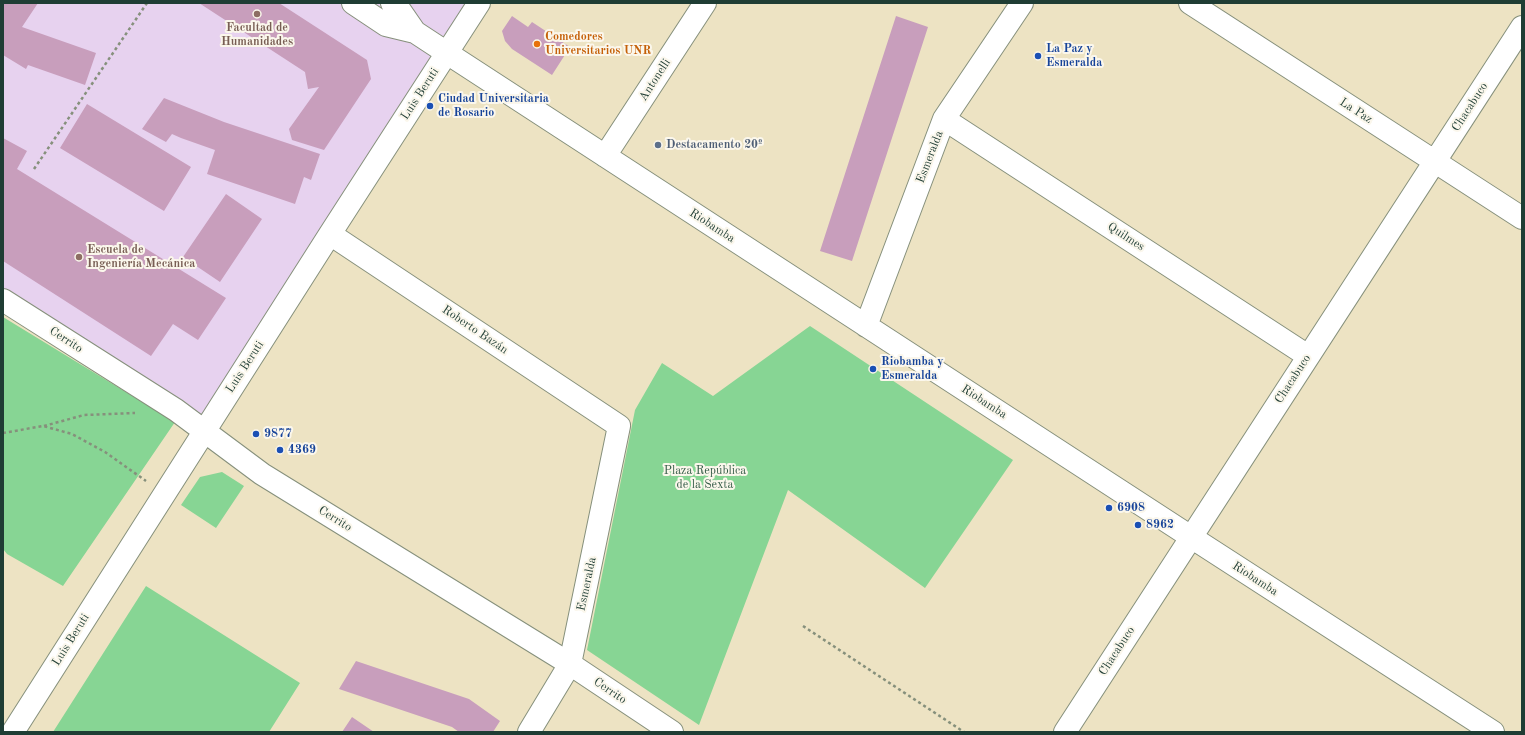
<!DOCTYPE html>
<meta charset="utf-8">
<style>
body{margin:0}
#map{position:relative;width:1525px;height:735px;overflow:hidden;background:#ede3c3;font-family:"Old Standard TT",serif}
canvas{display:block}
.frame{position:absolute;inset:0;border:4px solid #1f3d34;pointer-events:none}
</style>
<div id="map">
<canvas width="1525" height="735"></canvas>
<div class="frame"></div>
</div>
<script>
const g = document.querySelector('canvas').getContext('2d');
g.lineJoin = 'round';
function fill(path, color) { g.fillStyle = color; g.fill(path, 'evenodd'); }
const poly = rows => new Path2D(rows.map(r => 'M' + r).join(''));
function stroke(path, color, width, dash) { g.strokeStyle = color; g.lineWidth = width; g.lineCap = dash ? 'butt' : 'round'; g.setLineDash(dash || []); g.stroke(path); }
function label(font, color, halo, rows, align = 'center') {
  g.font = font + ' "Old Standard TT",serif'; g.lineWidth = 4; g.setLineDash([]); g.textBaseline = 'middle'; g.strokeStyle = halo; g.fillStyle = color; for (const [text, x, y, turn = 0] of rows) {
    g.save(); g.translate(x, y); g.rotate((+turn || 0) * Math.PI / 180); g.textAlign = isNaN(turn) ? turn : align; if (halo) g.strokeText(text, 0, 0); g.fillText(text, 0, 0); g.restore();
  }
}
fill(poly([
 [3,3,479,3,204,431,3,300]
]), '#e7d2ef');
fill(poly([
 [3,317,175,422,63,586,7,554,3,549],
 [810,326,1013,460,925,588,788,490,699,725,587,650,635,410,662,363,713,396],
 [222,472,244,486,216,528,181,505,200,477],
 [146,586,300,683,269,732,53,732]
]), '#87d594');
fill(poly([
 [3,3,38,3,22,27,96,53,85,85,28,65,26,69,3,55],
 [199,3,279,3,367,60,371,79,324,150,292,140,289,129,319,87,308,89,305,72],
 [512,16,528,27,532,22,570,47,552,75,512,49,505,41,502,31],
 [896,16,928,27,852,261,820,251],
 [164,98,224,122,320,154,311,180,304,177,295,204,207,174,215,150,181,138,172,134,166,142,142,129],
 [87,104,191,167,164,211,60,148],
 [3,138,27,151,17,169,226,298,198,340,173,324,151,356,3,261],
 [226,194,262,219,220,282,183,257],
 [356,661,469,699,500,721,493,732,459,732,452,727,339,689],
 [352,717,374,732,342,732]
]), '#c89ebc');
const minor = poly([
 [353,3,386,25,415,32],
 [392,3,397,6,415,32,447,53,1191,537,1493,732],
 [1190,3,1522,218],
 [944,119,1308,356],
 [605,156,705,3],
 [330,234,619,426,570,664,529,732],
 [3,300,176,410,262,474,570,664,672,732],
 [866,326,944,119,1022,3],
 [13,732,330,234,479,3],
 [1065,732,1522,27]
]);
stroke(minor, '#86907c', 24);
stroke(poly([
 [34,169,147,3],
 [44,426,84,415,135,413],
 [3,433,43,426,72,434,105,452,146,481],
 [803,626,964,732]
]), '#86907c', 2.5, [3, 3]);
stroke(minor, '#fff', 22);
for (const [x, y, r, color] of [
 [257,14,4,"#8d6e63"],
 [537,44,4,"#e8710a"],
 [1038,56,4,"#1a4fb4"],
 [430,106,4,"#1a4fb4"],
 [658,145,4,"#5c6f8a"],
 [79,257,4,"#8d6e63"],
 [873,369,4,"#1a4fb4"],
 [256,434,4,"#1a4fb4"],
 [280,450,4,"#1a4fb4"],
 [1109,508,4,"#1a4fb4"],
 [1138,525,4,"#1a4fb4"]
]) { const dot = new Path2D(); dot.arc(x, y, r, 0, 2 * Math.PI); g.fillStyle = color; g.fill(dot); stroke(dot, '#fbf7ec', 1.5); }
label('bold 12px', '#785e54', '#fbf7ec', [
 ["Facultad de",257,28],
 ["Humanidades",257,42],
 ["Escuela de",87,250,"left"],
 ["Ingeniería Mecánica",87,264,"left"]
]);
label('bold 12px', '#c56008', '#fbf7ec', [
 ["Comedores",545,37],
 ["Universitarios UNR",545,51]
], 'left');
label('bold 12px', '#164399', '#fbf7ec', [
 ["La Paz y",1046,49],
 ["Esmeralda",1046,63],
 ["Ciudad Universitaria",438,99],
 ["de Rosario",438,113],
 ["Riobamba y",881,362],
 ["Esmeralda",881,376],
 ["9877",264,434],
 ["4369",288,450],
 ["6908",1117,508],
 ["8962",1146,525]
], 'left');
label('12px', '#1f3d34', '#fbf7ec', [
 ["Antonelli",655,80,-57],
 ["Luis Beruti",420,94,-57],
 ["Chacabuco",1470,107,-57],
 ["La Paz",1356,111,33],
 ["Esmeralda",930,157,-69],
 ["Riobamba",712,226,33],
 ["Quilmes",1126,237,33],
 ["Roberto Bazán",475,330,34],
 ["Cerrito",66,340,33],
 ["Luis Beruti",245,367,-57],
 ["Chacabuco",1293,379,-57],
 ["Riobamba",984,402,33],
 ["Cerrito",335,519,32],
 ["Riobamba",1255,579,33],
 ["Esmeralda",587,584,-78],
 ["Luis Beruti",71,640,-58],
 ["Chacabuco",1117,651,-57],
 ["Cerrito",610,691,34]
]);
label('bold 12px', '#4e5e75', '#fbf7ec', [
 ["Destacamento 20º",666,145]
], 'left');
label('12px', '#345b47', '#fbf7ec', [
 ["Plaza República",705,471],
 ["de la Sexta",705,485]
]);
</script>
